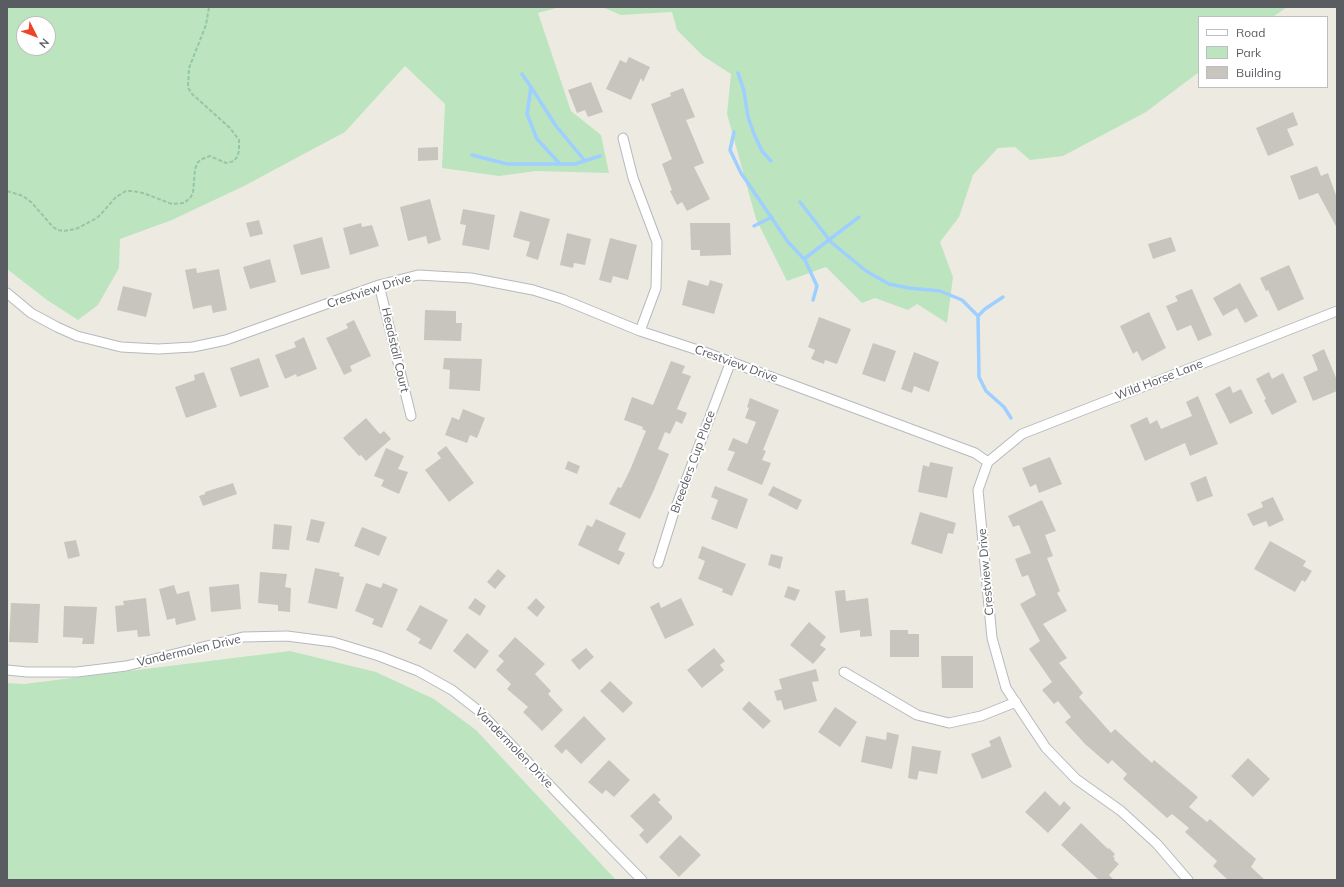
<!DOCTYPE html>
<style>
body{margin:0}
#map{position:relative;width:1344px;height:887px;overflow:hidden;background:#edebe1;font-family:Mulish,sans-serif}
canvas{display:block}
.frame{position:absolute;inset:0;border:8px solid #595d62;pointer-events:none}
.legend{position:absolute;left:1198px;top:16px;width:130px;height:72px;box-sizing:border-box;background:#fff;border:1px solid #bdbec0;margin:0;padding:5px 7px;list-style:none;font-size:12px;color:#595d62}
.legend li{display:flex;align-items:center;gap:8px;height:20px}
.legend b{width:20px;border:1px solid #bdbec0}
.north{position:absolute;left:16px;top:16px;width:40px;height:40px;box-sizing:border-box;background:#fff;border:1px solid #bdbec0;border-radius:50%;rotate:132deg;font-size:11px;font-weight:700;line-height:16px;text-align:center;color:#595d62}
.north::after{content:'';display:block;margin:auto;width:14px;height:18px;background:#eb4428;clip-path:polygon(50% 0,100% 100%,50% 72%,0 100%)}
</style>
<div id="map">
<canvas width="1344" height="887"></canvas>
<div class="frame"></div>
<ul class="legend">
<li><b style="height:5px;background:#fff"></b>Road</li>
<li><b style="height:11px;background:#bce5bf"></b>Park</li>
<li><b style="height:11px;background:#c8c5be"></b>Building</li>
</ul>
<div class="north">N</div>
</div>
<script>
const g = document.querySelector('canvas').getContext('2d');
g.lineJoin = 'round';
function fill(path, color) { g.fillStyle = color; g.fill(path, 'evenodd'); }
const poly = rows => new Path2D(rows.map(r => 'M' + r).join(''));
function stroke(path, color, width, dash) { g.strokeStyle = color; g.lineWidth = width; g.lineCap = dash ? 'butt' : 'round'; g.setLineDash(dash || []); g.stroke(path); }
function label(font, color, halo, rows, align = 'center') {
  g.font = font + ' Mulish,sans-serif'; g.lineWidth = 4; g.setLineDash([]); g.textBaseline = 'middle'; g.strokeStyle = halo; g.fillStyle = color; for (const [text, x, y, turn = 0] of rows) {
    g.save(); g.translate(x, y); g.rotate((+turn || 0) * Math.PI / 180); g.textAlign = isNaN(turn) ? turn : align; if (halo) g.strokeText(text, 0, 0); g.fillText(text, 0, 0); g.restore();
  }
}
fill(poly([
 [7,7,560,7,538,13,571,111,601,135,609,173,536,171,499,176,442,168,445,104,405,66,345,132,244,186,172,220,120,239,119,268,98,305,78,320,47,300,7,269],
 [24,24,48,24,48,48,24,48],
 [602,7,1287,7,1273,17,1199,17,1199,72,1146,112,1063,156,1030,160,1015,147,998,148,973,175,959,217,940,242,953,277,947,323,917,304,908,310,875,298,862,303,826,267,787,281,756,219,727,114,731,74,703,56,677,30,672,12,621,15],
 [290,651,376,672,434,699,476,730,616,880,7,880,7,683,24,684]
]), '#bce5bf');
stroke(poly([
 [738,73,744,91,748,117,754,134,762,151,771,161],
 [522,74,531,87,527,114,537,139,560,164,575,164,600,156],
 [531,87,556,126,585,161],
 [734,132,730,150,741,173,788,242,805,260,817,286,813,300],
 [472,155,507,164,560,164],
 [800,202,831,242,866,271,889,284,909,288,940,291,962,300,978,316,979,377,986,391,1004,407,1011,418],
 [754,226,772,217],
 [804,259,859,217],
 [978,316,985,309,1003,297]
]), '#9ecfff', 3.5);
fill(poly([
 [629,57,650,67,643,82,641,78,631,100,606,89,620,60,626,63],
 [591,82,603,112,588,117,585,110,577,113,568,90],
 [683,88,695,117,686,120,704,163,694,167,710,199,687,211,682,202,677,205,670,191,672,190,662,164,672,159,651,104,671,96,670,93],
 [1293,112,1298,125,1287,129,1294,145,1268,156,1256,128],
 [438,147,438,160,418,161,418,148],
 [1317,166,1321,176,1328,173,1337,198,1337,228,1318,193,1299,200,1290,176],
 [430,199,441,240,428,244,426,236,408,241,400,207],
 [463,209,495,215,489,250,462,245,466,225,460,224],
 [520,211,550,219,538,260,526,256,530,242,513,237],
 [259,220,263,234,250,237,246,223],
 [361,223,362,227,372,225,379,246,350,255,343,228],
 [690,223,730,223,731,255,700,256,700,250,691,250],
 [567,233,591,239,585,265,574,263,573,268,560,265],
 [322,237,330,268,301,275,293,245],
 [1171,237,1176,251,1153,259,1148,244],
 [610,238,637,245,628,280,613,276,611,283,599,280],
 [270,259,276,282,250,289,243,267],
 [1289,265,1304,299,1278,311,1268,290,1266,291,1260,278],
 [196,268,197,273,219,269,227,310,213,313,211,305,193,309,185,270],
 [688,280,708,286,710,280,723,284,714,314,682,305],
 [1240,283,1258,316,1245,323,1237,308,1223,316,1213,298],
 [123,286,152,293,146,317,117,310],
 [1192,289,1212,335,1198,341,1191,325,1177,331,1166,306,1178,301,1175,296],
 [425,310,456,311,456,323,462,323,461,341,424,340],
 [1149,312,1166,348,1142,361,1137,351,1133,354,1120,326],
 [819,317,851,329,837,364,825,360,824,364,811,359,815,350,808,347],
 [354,320,371,356,350,366,352,371,344,375,326,338,348,328,346,324],
 [304,337,317,369,297,377,296,374,285,379,275,355,296,347,294,342],
 [873,343,896,351,885,382,862,374],
 [1324,349,1337,380,1337,391,1313,401,1303,377,1318,370,1312,355],
 [914,352,939,362,929,392,914,386,912,393,901,389],
 [259,358,269,387,240,397,230,368],
 [444,358,482,359,480,391,449,389,450,370,443,369],
 [671,361,685,366,682,373,691,376,677,409,687,413,682,424,676,421,670,434,665,432,658,449,669,454,653,492,640,519,609,504,618,487,621,488,630,470,646,431,642,429,643,427,624,420,632,397,653,405],
 [204,372,217,407,186,418,175,387,195,380,194,375],
 [1269,372,1272,379,1283,373,1297,402,1272,415,1264,400,1266,399,1256,379],
 [1230,386,1233,393,1241,389,1253,413,1230,424,1215,394],
 [1198,396,1218,444,1190,456,1185,443,1145,461,1130,425,1147,417,1150,424,1157,420,1161,429,1192,416,1186,402],
 [750,398,779,410,763,450,766,451,762,460,771,463,762,485,727,470,735,452,728,450,733,438,747,444,756,422,745,418,749,408,747,407],
 [463,409,485,418,477,438,470,435,467,443,445,435,452,417,459,420],
 [366,418,380,434,384,431,391,439,366,461,361,455,359,456,343,438],
 [446,446,474,483,449,502,425,470,441,458,437,453],
 [386,448,404,456,398,469,408,472,399,494,381,486,384,480,374,476],
 [1050,457,1062,484,1039,493,1036,484,1030,487,1022,468],
 [568,461,580,466,577,474,565,469],
 [930,462,953,467,947,498,918,492,923,465,929,467],
 [1206,476,1213,496,1197,502,1190,483],
 [233,483,237,494,203,506,199,496,205,494,205,492],
 [715,486,748,499,737,529,711,519,718,500,711,497],
 [773,486,802,500,797,510,768,495],
 [1273,497,1284,520,1269,527,1266,521,1253,526,1247,514,1263,507,1261,502],
 [1042,500,1056,531,1045,535,1053,556,1047,558,1060,591,1057,593,1067,611,1043,624,1067,658,1059,663,1083,693,1079,697,1111,733,1115,729,1143,755,1152,763,1154,760,1198,797,1189,807,1207,822,1210,819,1256,859,1251,867,1265,880,1228,880,1213,866,1217,861,1185,832,1189,828,1172,814,1167,818,1123,779,1127,774,1112,760,1108,764,1085,744,1065,722,1071,717,1058,701,1054,704,1042,690,1052,682,1029,649,1040,641,1020,604,1036,595,1028,575,1022,577,1015,559,1031,553,1019,525,1013,527,1008,516],
 [920,512,956,523,953,534,948,533,942,554,911,544],
 [311,519,325,522,319,543,306,540],
 [596,519,626,533,618,550,625,553,619,565,578,545,587,525,592,527],
 [274,524,292,526,289,550,272,549],
 [362,527,387,537,379,556,354,546],
 [76,540,80,556,68,559,64,542],
 [1270,541,1306,561,1303,566,1312,571,1305,582,1302,580,1295,592,1254,569],
 [702,546,746,564,732,596,722,592,723,589,698,579,705,561,698,558],
 [771,554,783,557,780,569,768,565],
 [315,568,340,573,339,576,344,577,337,609,308,603],
 [498,569,506,576,495,589,487,582],
 [260,572,287,574,285,587,291,588,290,612,278,611,278,605,258,603],
 [366,583,381,588,383,583,398,589,382,628,372,624,374,619,355,611],
 [239,584,241,609,211,612,209,587],
 [174,585,177,594,189,591,196,620,176,625,175,618,167,620,159,589],
 [788,586,800,590,795,601,784,597],
 [845,590,846,601,868,598,872,636,860,637,860,630,840,633,835,591],
 [146,598,150,636,138,637,137,630,117,632,115,606,124,605,123,601],
 [475,598,486,606,480,616,468,608],
 [536,598,545,607,537,617,527,608],
 [681,598,694,625,665,639,650,607,659,602,661,608],
 [11,603,40,604,38,643,9,642],
 [420,605,448,620,431,650,418,643,421,639,406,630],
 [64,606,97,607,94,644,82,644,83,638,63,637],
 [809,622,826,637,820,645,826,649,813,664,790,645],
 [890,630,908,630,908,634,919,634,919,657,890,657],
 [467,633,489,651,475,669,453,651],
 [515,637,545,664,535,674,551,691,548,694,563,710,542,731,523,712,528,707,507,689,511,684,496,670,504,661,498,656],
 [586,648,594,657,579,670,571,660],
 [714,648,725,661,720,665,724,670,702,688,687,670],
 [941,656,973,656,973,688,942,688],
 [816,669,819,681,812,682,817,701,784,710,781,700,777,701,774,691,782,689,779,679],
 [610,681,633,703,623,713,600,691],
 [749,701,771,721,763,729,742,709],
 [835,707,857,722,840,747,818,732],
 [584,716,606,739,581,764,566,749,562,754,554,746],
 [887,732,899,735,892,769,861,762,866,736,886,740],
 [1000,736,1012,767,982,779,971,754,991,746,989,741],
 [912,746,941,751,937,774,919,771,917,780,908,778],
 [1248,758,1270,779,1253,797,1231,776],
 [609,760,630,780,614,797,606,790,602,794,588,782],
 [1045,791,1060,806,1064,801,1071,808,1048,833,1025,812],
 [654,793,661,800,658,802,672,816,672,819,647,844,639,835,644,830,630,816],
 [1081,823,1108,849,1109,848,1115,854,1113,857,1115,858,1114,860,1119,864,1109,875,1114,880,1099,880,1061,845],
 [680,835,701,855,679,877,659,857]
]), '#c8c5be');
const street = poly([
 [623,138,633,178,657,242,656,288,640,331],
 [379,285,411,416],
 [7,293,31,313,57,327,77,336,121,347,158,349,193,347,226,340,379,285,418,275,471,278,533,290,562,299,640,331,707,353,975,453,988,462,978,490,992,638,1006,688,1046,748,1076,779,1121,811,1157,844,1188,880],
 [988,462,1022,434,1337,311],
 [658,563,673,515,731,361],
 [7,670,27,672,77,672,126,666,243,637,287,636,333,642,379,656,418,671,452,690,479,711,561,797,642,880],
 [844,672,917,715,949,723,981,716,1016,702]
]);
stroke(street, '#b6b9be', 11);
stroke(poly([
 [7,191,23,196,31,202,53,227,58,230,64,231,76,229,97,218,102,213,116,197,126,191,132,191,143,193,172,204,184,203,190,198,193,193,195,169,198,162,202,159,210,156,226,163,234,161,237,157,239,151,239,140,230,128,191,93,188,87,189,68,206,25,209,7]
]), '#95c6a6', 2, [4, 2]);
stroke(street, '#fff', 9);
label('12px', '#595d62', '#fff', [
 ["Crestview Drive",369,291,-18],
 ["Headstall Court",395,350,77],
 ["Crestview Drive",736,364,20],
 ["Wild Horse Lane",1159,380,-21],
 ["Breeders Cup Place",693,462,-70],
 ["Crestview Drive",986,572,-95],
 ["Vandermolen Drive",189,651,-13],
 ["Vandermolen Drive",514,748,46]
]);
</script>
